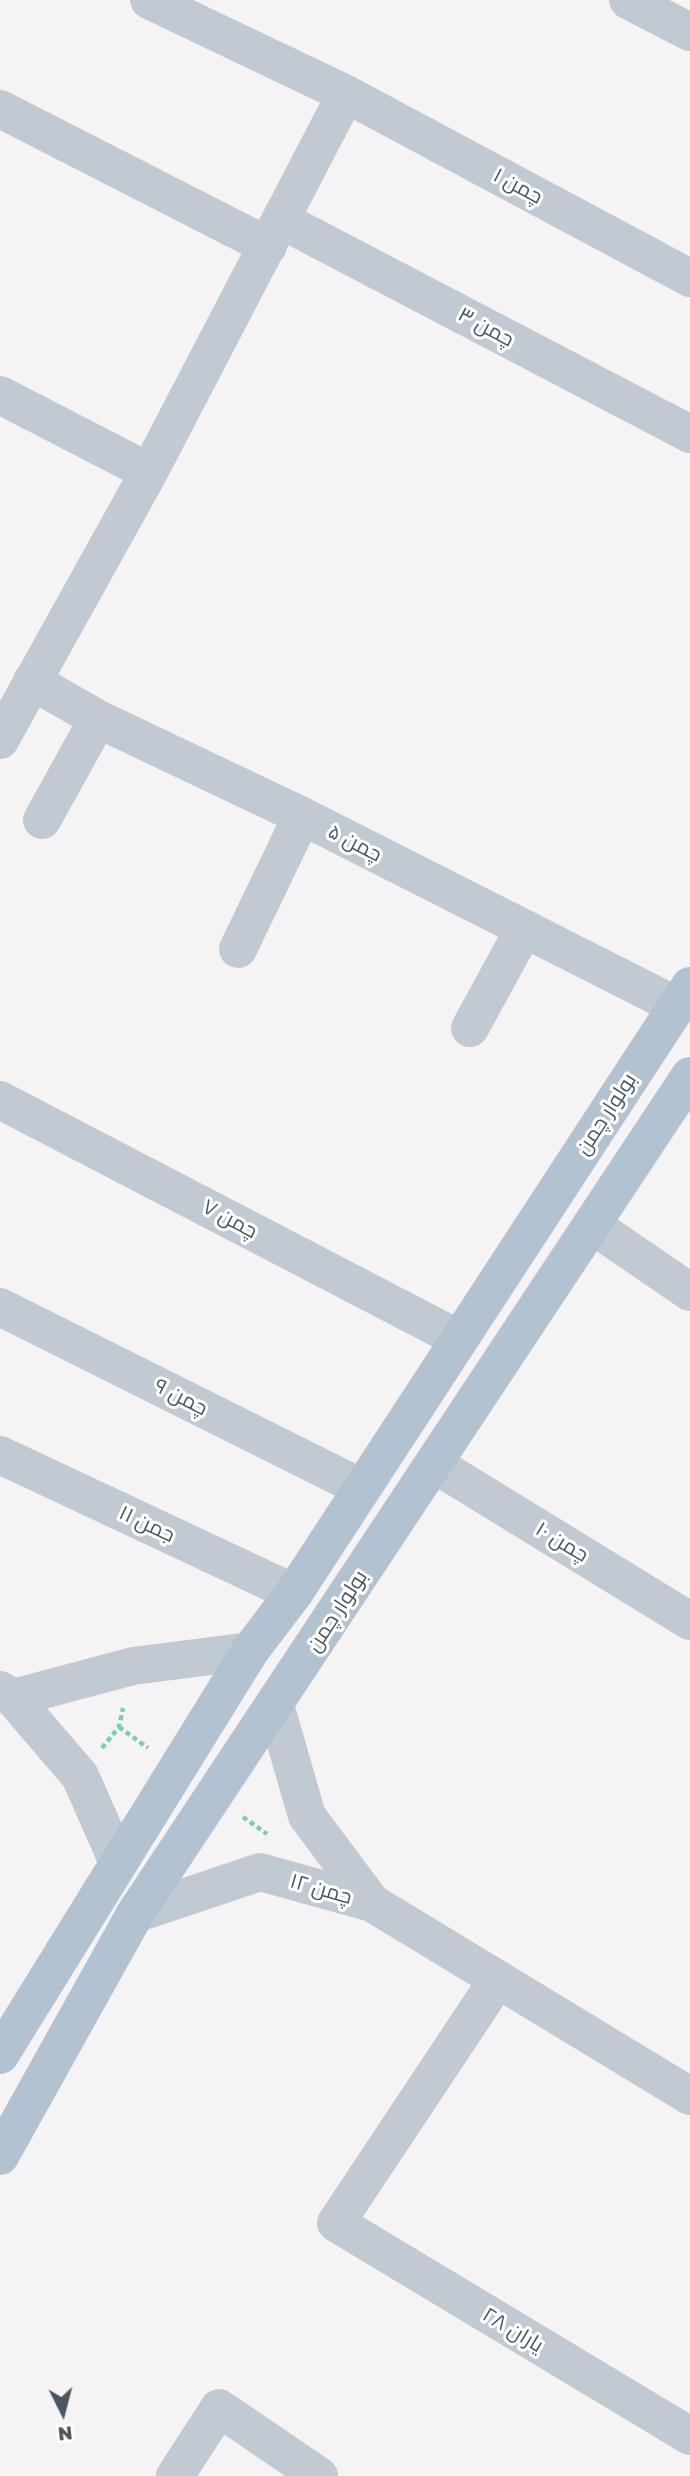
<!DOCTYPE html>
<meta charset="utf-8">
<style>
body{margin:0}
#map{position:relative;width:690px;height:2476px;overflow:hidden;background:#f5f3f3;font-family:"Golos Text",sans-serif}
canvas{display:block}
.north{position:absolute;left:28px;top:2378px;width:70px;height:70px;-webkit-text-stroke:5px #fff;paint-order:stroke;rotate:174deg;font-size:19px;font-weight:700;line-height:28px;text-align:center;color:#4a5661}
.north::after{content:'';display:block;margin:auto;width:24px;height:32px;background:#4a5661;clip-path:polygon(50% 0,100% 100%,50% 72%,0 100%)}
</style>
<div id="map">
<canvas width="690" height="2476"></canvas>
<div class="north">N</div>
</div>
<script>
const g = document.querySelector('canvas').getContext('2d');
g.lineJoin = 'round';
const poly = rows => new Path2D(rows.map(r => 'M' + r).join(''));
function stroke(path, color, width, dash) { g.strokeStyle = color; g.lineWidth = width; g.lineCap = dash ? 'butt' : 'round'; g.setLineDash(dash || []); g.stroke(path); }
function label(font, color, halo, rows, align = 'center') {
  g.font = font + ' "Golos Text",Cairo,sans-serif'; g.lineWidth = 6; g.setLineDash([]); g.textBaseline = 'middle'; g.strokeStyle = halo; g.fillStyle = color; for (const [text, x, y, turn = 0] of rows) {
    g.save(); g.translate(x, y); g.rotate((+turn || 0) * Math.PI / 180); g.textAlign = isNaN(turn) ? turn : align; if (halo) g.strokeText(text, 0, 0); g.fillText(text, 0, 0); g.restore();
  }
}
stroke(poly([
 [119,1727,148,1748],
 [102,1748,119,1727,123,1708],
 [243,1817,267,1834]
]), '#7ad0a6', 4.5, [5, 3.5]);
stroke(poly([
 [149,0,346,94,690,278],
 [628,0,690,32],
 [0,109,268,246],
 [281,220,690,434],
 [0,395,149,472],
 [32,681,98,719,302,816,677,1006],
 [0,740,149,472,346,94],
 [42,820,98,719],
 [238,949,302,816],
 [470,1028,524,929],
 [0,1100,459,1339],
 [592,1225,690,1292],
 [0,1307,362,1488],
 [0,1455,294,1593],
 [434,1464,690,1621],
 [0,1690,13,1698,80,1776,118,1862],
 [13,1698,133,1666,250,1651],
 [275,1705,307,1816,372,1903],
 [135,1914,260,1872,372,1903,690,2096],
 [498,1979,336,2223,690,2436],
 [175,2476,219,2408,319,2476]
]), '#c1cad2', 38);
stroke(poly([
 [0,2055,250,1651,294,1593,690,986],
 [0,2156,135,1914,690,1076]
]), '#b3c2d1', 38);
label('21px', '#4a5661', '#fff', [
 ["چمن ۱",518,186,28],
 ["چمن ۳",486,327,28],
 ["چمن ۵",355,843,27],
 ["بولوار چمن",606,1114,-57],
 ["چمن ۷",230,1219,28],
 ["چمن ۹",181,1397,27],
 ["جمن ۱۱",147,1524,25],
 ["چمن ۱۰",562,1542,31],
 ["بولوار چمن",337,1611,-57],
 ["چمن ۱۲",321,1889,16],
 ["یاران ۲۸",513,2330,31]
]);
</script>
